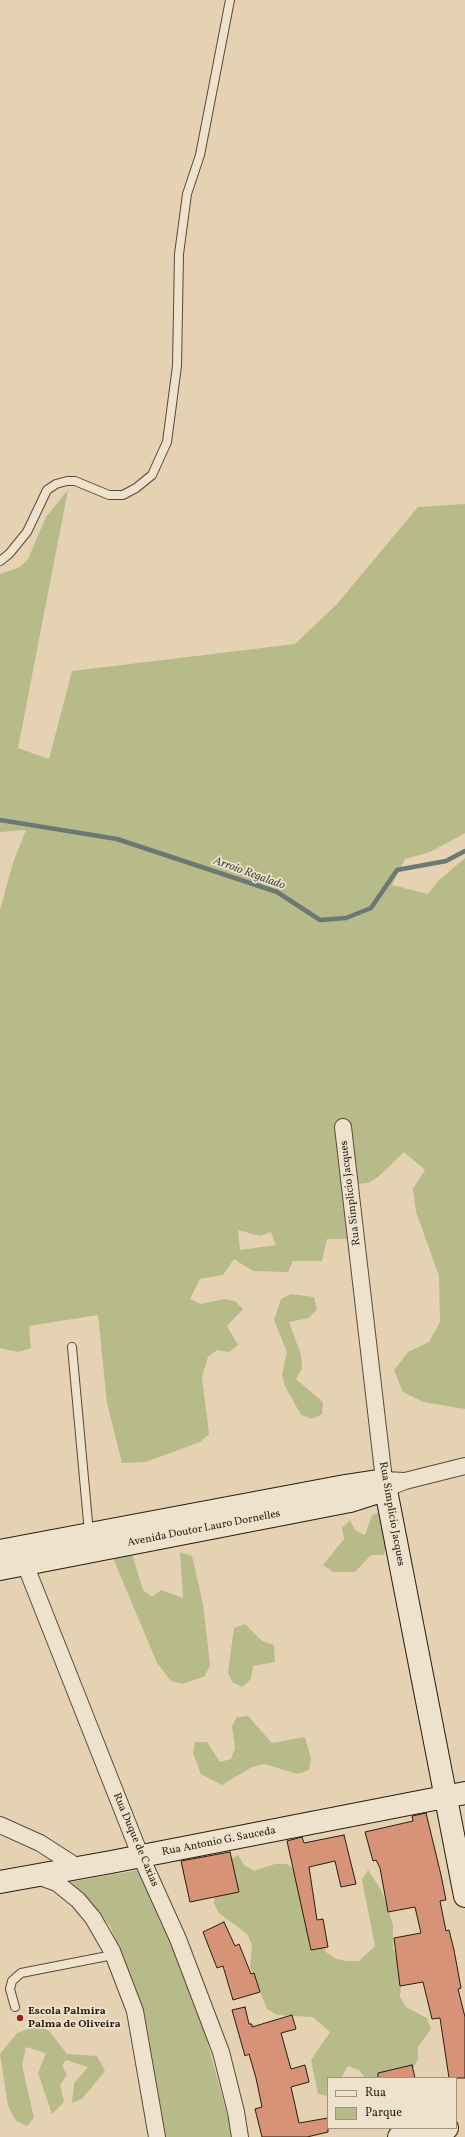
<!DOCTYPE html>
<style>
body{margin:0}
#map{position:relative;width:465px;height:2137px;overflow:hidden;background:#e5d2b2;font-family:Vollkorn,serif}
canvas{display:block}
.legend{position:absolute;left:327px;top:2077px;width:130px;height:52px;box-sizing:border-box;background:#eee2cd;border:1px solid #9f9383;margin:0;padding:5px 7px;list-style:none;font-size:12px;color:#291c13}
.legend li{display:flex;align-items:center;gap:8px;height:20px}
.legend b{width:20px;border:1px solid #9f9383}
</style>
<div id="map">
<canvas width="465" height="2137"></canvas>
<ul class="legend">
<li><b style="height:5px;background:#eee2cd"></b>Rua</li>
<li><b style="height:11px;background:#b7bb8a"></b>Parque</li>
</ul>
</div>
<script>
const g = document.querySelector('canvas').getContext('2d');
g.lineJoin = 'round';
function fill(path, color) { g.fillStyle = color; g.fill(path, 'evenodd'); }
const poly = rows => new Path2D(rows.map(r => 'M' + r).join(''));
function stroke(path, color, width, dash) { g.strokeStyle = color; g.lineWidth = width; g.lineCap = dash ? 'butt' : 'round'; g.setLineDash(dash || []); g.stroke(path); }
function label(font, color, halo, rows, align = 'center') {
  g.font = font + ' Vollkorn,serif'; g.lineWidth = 3.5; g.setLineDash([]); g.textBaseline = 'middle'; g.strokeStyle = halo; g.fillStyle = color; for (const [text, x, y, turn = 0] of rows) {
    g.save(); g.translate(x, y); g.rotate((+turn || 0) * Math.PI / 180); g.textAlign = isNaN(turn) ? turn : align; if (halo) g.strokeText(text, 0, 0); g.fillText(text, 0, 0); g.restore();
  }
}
fill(poly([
 [68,490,18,748,49,759,72,671,295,644,337,604,418,507,465,504,465,833,430,852,405,859,392,885,428,894,438,881,465,858,465,1409,423,1402,403,1392,394,1370,408,1352,429,1342,440,1322,439,1276,416,1212,413,1189,425,1170,404,1152,378,1177,368,1183,356,1184,349,1239,327,1239,322,1261,293,1261,288,1272,253,1271,234,1259,223,1275,200,1279,190,1299,201,1304,224,1299,235,1301,243,1309,227,1326,238,1345,229,1352,217,1350,208,1357,202,1377,209,1434,200,1442,146,1462,122,1463,107,1403,98,1315,29,1326,31,1348,18,1352,0,1348,0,910,13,863,26,830,0,832,0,574,20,567,28,559,46,517],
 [238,1230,260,1236,271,1232,276,1245,240,1250],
 [291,1294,314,1297,317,1309,309,1318,289,1322,301,1355,302,1368,296,1379,323,1402,322,1414,312,1419,301,1415,285,1386,282,1375,287,1352,274,1320,281,1299],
 [383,1511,388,1545,383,1555,371,1555,355,1572,333,1572,323,1565,344,1539,342,1528,350,1520,355,1530,365,1535,372,1515],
 [130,1547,143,1590,152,1597,161,1590,183,1598,180,1552,192,1556,203,1604,210,1665,205,1676,183,1684,171,1681,157,1663,113,1558],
 [245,1624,262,1641,274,1645,275,1662,253,1666,251,1679,242,1687,232,1682,228,1672,234,1628],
 [248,1716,272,1743,305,1737,311,1758,309,1770,298,1774,264,1764,252,1767,222,1785,201,1774,193,1753,195,1742,207,1742,220,1762,231,1759,235,1748,232,1726,237,1717],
 [238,1855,244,1865,254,1871,275,1864,287,1864,297,1871,308,1892,326,1952,336,1959,347,1961,359,1961,375,1946,362,1880,368,1870,381,1890,393,1924,393,1949,402,1971,400,1997,406,2007,427,2018,431,2029,418,2047,418,2059,412,2070,399,2078,365,2078,359,2070,348,2066,341,2078,328,2078,328,2096,318,2094,311,2060,330,2032,313,2017,277,2015,267,2009,250,1967,252,1945,247,1934,219,1913,214,1903,217,1880,228,1860],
 [139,1870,197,2003,233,2137,165,2137,146,2033,131,1976,110,1926,71,1882],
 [38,2025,49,2031,67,2054,97,2056,105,2071,82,2099,72,2103,74,2083,88,2067,66,2060,62,2065,67,2075,60,2085,64,2102,52,2114,38,2073,46,2053,26,2047,22,2065,34,2118,27,2126,16,2121,8,2106,0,2054,17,2033]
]), '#b7bb8a');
stroke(poly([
 [0,820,117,839,277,892,320,920,346,918,371,908,397,870,446,861,465,851]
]), '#6c7874', 4.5);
const building = poly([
 [426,1813,441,1875,446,1900,440,1901,446,1931,449,1930,454,1950,461,1988,458,1989,465,2017,465,2078,449,2078,440,2018,432,2019,423,1982,400,1986,394,1938,421,1933,415,1907,388,1912,380,1868,376,1860,373,1861,365,1832,413,1821,412,1816,426,1813],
 [344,1835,356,1884,341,1887,335,1861,309,1867,317,1920,323,1919,328,1947,311,1950,287,1841,302,1837,304,1843,344,1835],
 [230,1852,239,1892,190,1902,181,1861,230,1852],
 [224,1922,235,1946,239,1944,251,1974,254,1973,260,1992,233,2000,223,1966,217,1968,203,1932,224,1922],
 [245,2007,249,2024,252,2024,252,2027,292,2015,296,2029,281,2033,291,2069,305,2065,309,2082,291,2087,299,2123,328,2118,328,2132,307,2137,262,2137,255,2109,262,2107,256,2078,249,2054,245,2056,232,2010,245,2007],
 [412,2065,415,2078,378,2078,378,2073,412,2065]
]);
fill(building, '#d79377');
stroke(building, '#291c13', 1);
const lane = poly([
 [0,561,9,554,27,532,47,490,56,484,67,481,75,481,109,495,123,495,136,488,152,475,167,442,177,366,179,254,187,194,200,155,230,0],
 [72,1347,89,1533],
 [15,2007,10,1989,12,1981,21,1973,113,1955]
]);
const street = poly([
 [343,1127,384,1480,405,1481],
 [395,1485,405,1481,465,1466],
 [21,1554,141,1857,178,1939,221,2052,236,2112,240,2137],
 [0,1825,40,1843,79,1868],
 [37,1876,57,1883,78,1900,93,1918,112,1951,135,2011,157,2137]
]);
const secondary = poly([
 [0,1551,345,1486,384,1480,465,1896],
 [0,1569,350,1501,381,1491],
 [0,1882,111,1862,465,1793],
 [399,2137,447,2128]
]);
stroke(lane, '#584a3b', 10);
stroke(street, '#584a3b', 18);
stroke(secondary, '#291c13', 24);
stroke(lane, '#eee2cd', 8);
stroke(street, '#eee2cd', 16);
stroke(secondary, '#eee2cd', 22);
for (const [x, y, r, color] of [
 [20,2018,4,"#8f2418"]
]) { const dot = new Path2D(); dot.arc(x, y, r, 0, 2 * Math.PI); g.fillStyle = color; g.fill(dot); stroke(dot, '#eee2cd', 1.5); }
label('11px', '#291c13', '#eee2cd', [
 ["Rua Simplicio Jacques",351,1193,-97],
 ["Rua Simplicio Jacques",391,1514,80],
 ["Avenida Doutor Lauro Dornelles",204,1529,-11],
 ["Rua Duque de Caxias",135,1840,67],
 ["Rua Antonio G. Sauceda",219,1842,-11]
]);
label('bold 11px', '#291c13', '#eee2cd', [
 ["Escola Palmira",28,2012],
 ["Palma de Oliveira",28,2025]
], 'left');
label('italic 12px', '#4a4a43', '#eee2cd', [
 ["Arroio Regalado",249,874,20]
]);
</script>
